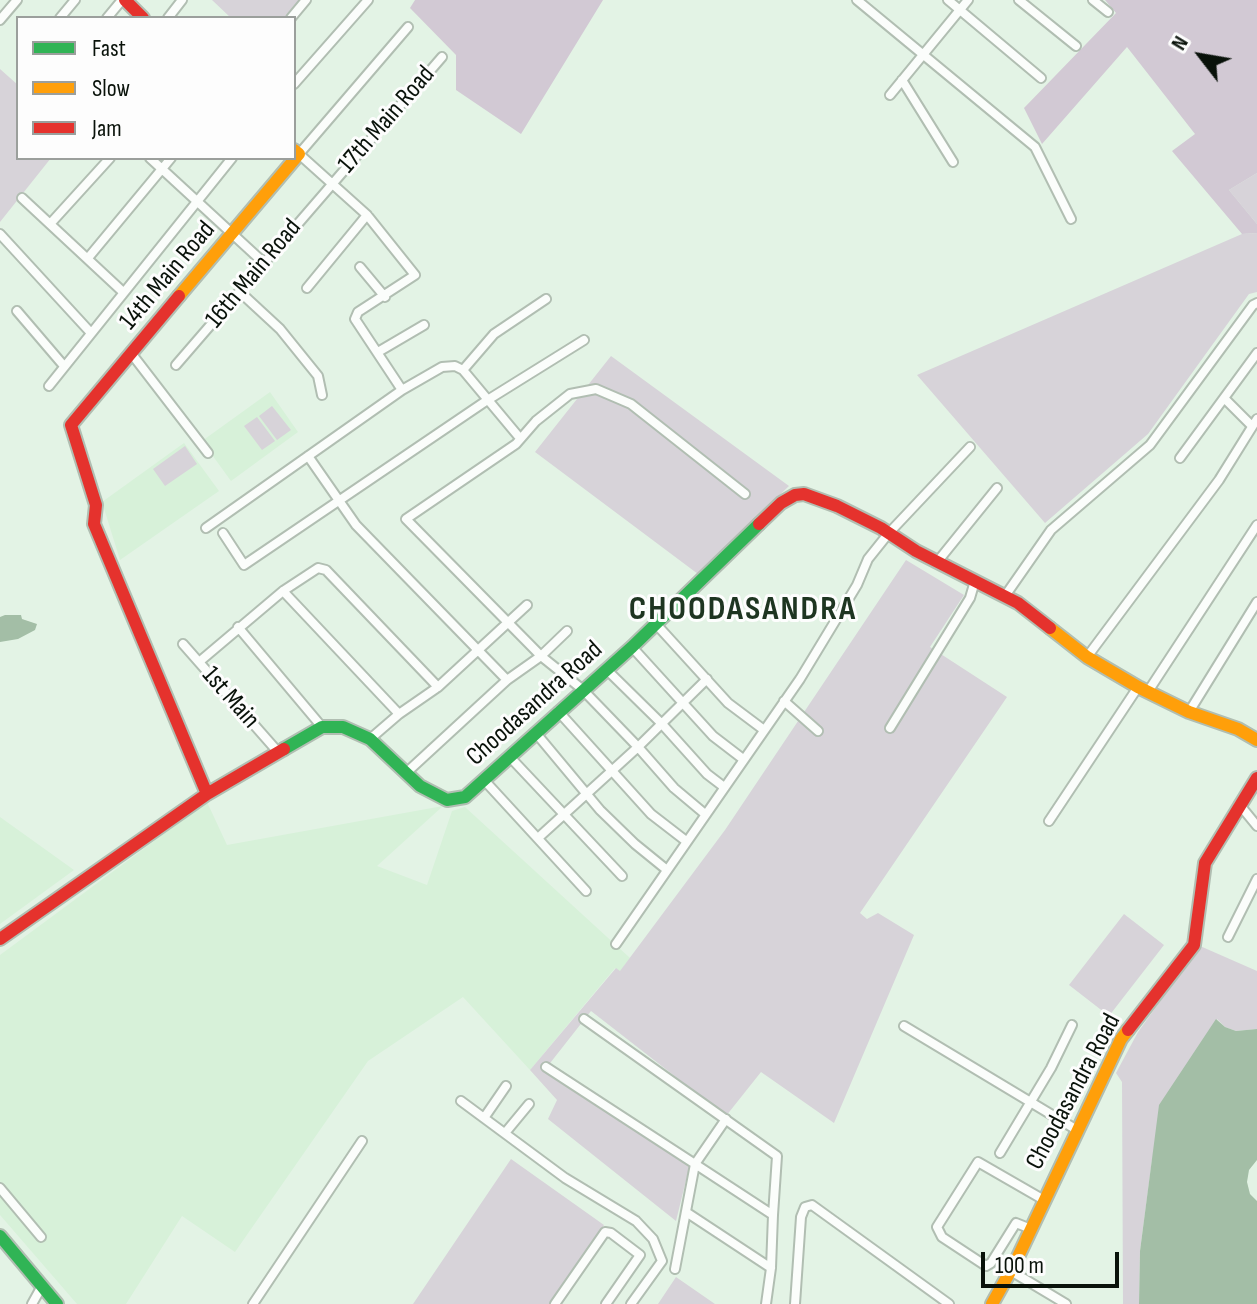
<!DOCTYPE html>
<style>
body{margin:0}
#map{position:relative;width:1257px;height:1304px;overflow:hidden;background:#e3f3e5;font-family:"Sofia Sans Condensed",sans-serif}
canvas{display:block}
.legend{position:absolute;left:16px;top:16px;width:280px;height:144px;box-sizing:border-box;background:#fdfdfd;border:2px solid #9b9f9c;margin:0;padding:10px 14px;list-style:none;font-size:24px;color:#09120a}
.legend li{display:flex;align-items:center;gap:16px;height:40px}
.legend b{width:40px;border:2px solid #9b9f9c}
.north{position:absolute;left:1161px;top:16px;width:80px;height:80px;-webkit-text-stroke:6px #fdfdfd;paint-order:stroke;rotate:301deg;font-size:22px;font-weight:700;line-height:32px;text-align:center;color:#09120a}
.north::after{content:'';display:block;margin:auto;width:28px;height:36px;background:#09120a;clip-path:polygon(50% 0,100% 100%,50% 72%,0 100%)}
.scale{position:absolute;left:981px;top:1252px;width:138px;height:36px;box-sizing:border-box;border:4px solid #09120a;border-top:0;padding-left:10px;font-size:24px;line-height:28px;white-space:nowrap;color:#09120a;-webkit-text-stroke:6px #fdfdfd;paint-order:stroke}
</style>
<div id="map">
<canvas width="1257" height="1304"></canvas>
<ul class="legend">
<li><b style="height:10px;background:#30b455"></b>Fast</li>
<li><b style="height:10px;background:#ff9f0a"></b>Slow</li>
<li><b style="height:10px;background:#e5322d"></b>Jam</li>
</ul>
<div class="north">N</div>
<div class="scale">100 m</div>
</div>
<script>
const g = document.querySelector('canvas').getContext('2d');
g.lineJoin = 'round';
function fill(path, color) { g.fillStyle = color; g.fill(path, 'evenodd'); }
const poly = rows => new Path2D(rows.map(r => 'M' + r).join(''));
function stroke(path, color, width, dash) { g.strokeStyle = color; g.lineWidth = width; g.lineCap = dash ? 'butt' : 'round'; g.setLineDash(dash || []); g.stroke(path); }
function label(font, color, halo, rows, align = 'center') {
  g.font = font + ' "Sofia Sans Condensed",sans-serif'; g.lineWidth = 6; g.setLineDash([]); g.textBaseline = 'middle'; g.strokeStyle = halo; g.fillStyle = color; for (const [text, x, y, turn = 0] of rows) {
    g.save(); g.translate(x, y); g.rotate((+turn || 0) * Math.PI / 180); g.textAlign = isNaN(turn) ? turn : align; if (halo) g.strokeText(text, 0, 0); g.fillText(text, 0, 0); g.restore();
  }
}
fill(poly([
 [270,392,298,432,231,481,202,441],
 [184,443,219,491,120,560,102,502],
 [207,802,227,845,443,806,377,866,427,885,452,811,465,807,630,958,620,972,615,968,530,1070,463,997,368,1061,235,1252,182,1216,126,1304,77,1304,0,1215,0,955],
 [0,817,74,870,0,924]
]), '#d7f1d9');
fill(poly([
 [212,0,302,0,287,18,231,18],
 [0,69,18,85,18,158,51,158,0,222],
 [1257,173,1257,224,1229,190],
 [1257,233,1257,292,1249,294,1148,434,1045,523,917,375,1242,234],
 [611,356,789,486,698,574,535,452],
 [272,406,291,430,277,440,259,416],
 [257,417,275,441,262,450,244,426],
 [185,446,197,464,165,486,153,469],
 [906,560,964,595,930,647,1007,697,860,913,867,919,878,913,914,935,834,1123,761,1072,726,1116,591,1011,547,1067,690,1164,676,1221,548,1119,557,1100,530,1070,616,968,620,971,725,830],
 [1124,914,1164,945,1109,1016,1069,985],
 [1200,946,1257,971,1257,1029,1236,1031,1225,1027,1217,1019,1152,1160,1140,1251,1139,1304,1123,1304,1122,1082,1116,1073,1138,1032],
 [511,1159,604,1225,551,1304,413,1304],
 [676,1277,715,1304,658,1304]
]), '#d7d3d9');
fill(poly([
 [415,0,603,0,521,134,456,90,456,55,410,8],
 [1105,0,1257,0,1257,173,1229,190,1257,224,1257,233,1242,234,1172,151,1195,134,1127,47,1042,144,1024,108,1116,13]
]), '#d2c9d4');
fill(poly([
 [5,615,21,615,22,619,37,624,35,630,18,639,0,642,0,617],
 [1216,1019,1225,1027,1236,1031,1257,1029,1257,1160,1249,1170,1247,1182,1250,1194,1257,1201,1257,1304,1139,1304,1140,1251,1159,1105]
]), '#a3bea6');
const street = poly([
 [857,0,1035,147,1071,219],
 [948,0,1041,78],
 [1019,0,1076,46],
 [1093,0,1108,12],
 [60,18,75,0],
 [107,18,122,0],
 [168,18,182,0],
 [291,18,306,0],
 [0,20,17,0],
 [902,80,953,162],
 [294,84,368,0],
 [890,95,968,0],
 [150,158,264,263],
 [22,198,123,292],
 [50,224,110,158],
 [0,234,91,333],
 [88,258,171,158],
 [360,267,385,297],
 [307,288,367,215],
 [240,292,280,329,318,376,322,395],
 [17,311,64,366],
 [378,352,424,325],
 [131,353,208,453],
 [176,365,442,57],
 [463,370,494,334,546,299],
 [49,386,232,158],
 [402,390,355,319,358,312,415,275,367,215,299,154,408,27],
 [1224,398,1252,426],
 [308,456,356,525,507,680],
 [1180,458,1257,353],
 [206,528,402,390,442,367,455,366,463,370,519,437],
 [223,533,244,565,486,401,584,340],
 [938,561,997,488],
 [283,591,399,714],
 [1005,596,1051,530,1150,445,1253,305,1257,303],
 [656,624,728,703,764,730],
 [238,627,322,727],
 [183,644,278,752],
 [632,647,713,736,743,759],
 [1087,657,1219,480,1257,419],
 [199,662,283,591,318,568,326,570,438,687],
 [606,669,662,724,707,774,724,787],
 [1149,690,1257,525],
 [784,701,818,731],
 [558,711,651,814,686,841],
 [1189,712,1257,602],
 [890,728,970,598,975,581],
 [535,732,600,810,635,844,667,870],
 [370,739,399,714,438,687,527,605],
 [509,756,622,876],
 [406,773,507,680,541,656,567,631],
 [484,780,586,891],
 [1239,804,1257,826],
 [705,814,674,788,638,747,582,689,541,656,406,519,516,444,536,421,570,394,596,389,631,404,745,494],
 [1049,821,1138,687],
 [538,838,638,747,707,679],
 [1228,937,1257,879],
 [616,944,800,679,857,585,868,559,888,534,970,447],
 [584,1019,777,1156,773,1215],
 [904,1026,1077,1130],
 [546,1067,695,1164,726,1119],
 [461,1101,565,1178,636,1221,653,1239,662,1261,631,1304],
 [484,1118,506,1086],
 [505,1133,529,1104],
 [1000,1153,1051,1068,1072,1025],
 [0,1188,41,1237],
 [686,1212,771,1268],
 [1031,1229,1016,1223,991,1263,986,1266,942,1237,937,1227,978,1162,1044,1200],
 [675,1269,695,1164,773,1215,771,1268,766,1304],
 [1011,1271,1066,1304],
 [32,1304,42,1286],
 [253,1304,362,1141],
 [555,1304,605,1232,611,1233,640,1255,606,1304],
 [795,1304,801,1217,805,1207,812,1205,949,1304]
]);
const fast = poly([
 [284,749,322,727,343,727,370,739,420,786,447,800,465,797,632,647,759,524],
 [0,1236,57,1304]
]);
const slow = poly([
 [179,296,299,154,294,150],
 [1050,628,1087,657,1138,687,1189,712,1238,729,1257,740],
 [992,1304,1016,1261,1121,1039,1128,1030]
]);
const jam = poly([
 [125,0,143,18],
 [179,296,71,425,96,505,94,524,207,794],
 [759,524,781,503,795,495,804,494,837,506,881,528,916,551,1018,603,1050,628],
 [0,939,207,794,284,749],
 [1128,1030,1194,945,1205,863,1257,778]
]);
stroke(street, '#b1beb2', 12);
stroke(fast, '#b1beb2', 16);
stroke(slow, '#b1beb2', 16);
stroke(jam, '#b1beb2', 16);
stroke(street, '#fbfdfb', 8);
stroke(fast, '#30b455', 12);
stroke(slow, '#ff9f0a', 12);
stroke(jam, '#e5322d', 12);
label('26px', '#09120a', '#fdfdfd', [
 ["17th Main Road",387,120,-49],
 ["16th Main Road",254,274,-50],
 ["14th Main Road",168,276,-50],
 ["1st Main",230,698,49],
 ["Choodasandra Road",535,704,-42],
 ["Choodasandra Road",1074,1092,-62]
]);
g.letterSpacing = '2px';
label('bold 34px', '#1e3521', '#fdfdfd', [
 ["CHOODASANDRA",743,610]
]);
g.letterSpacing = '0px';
</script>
